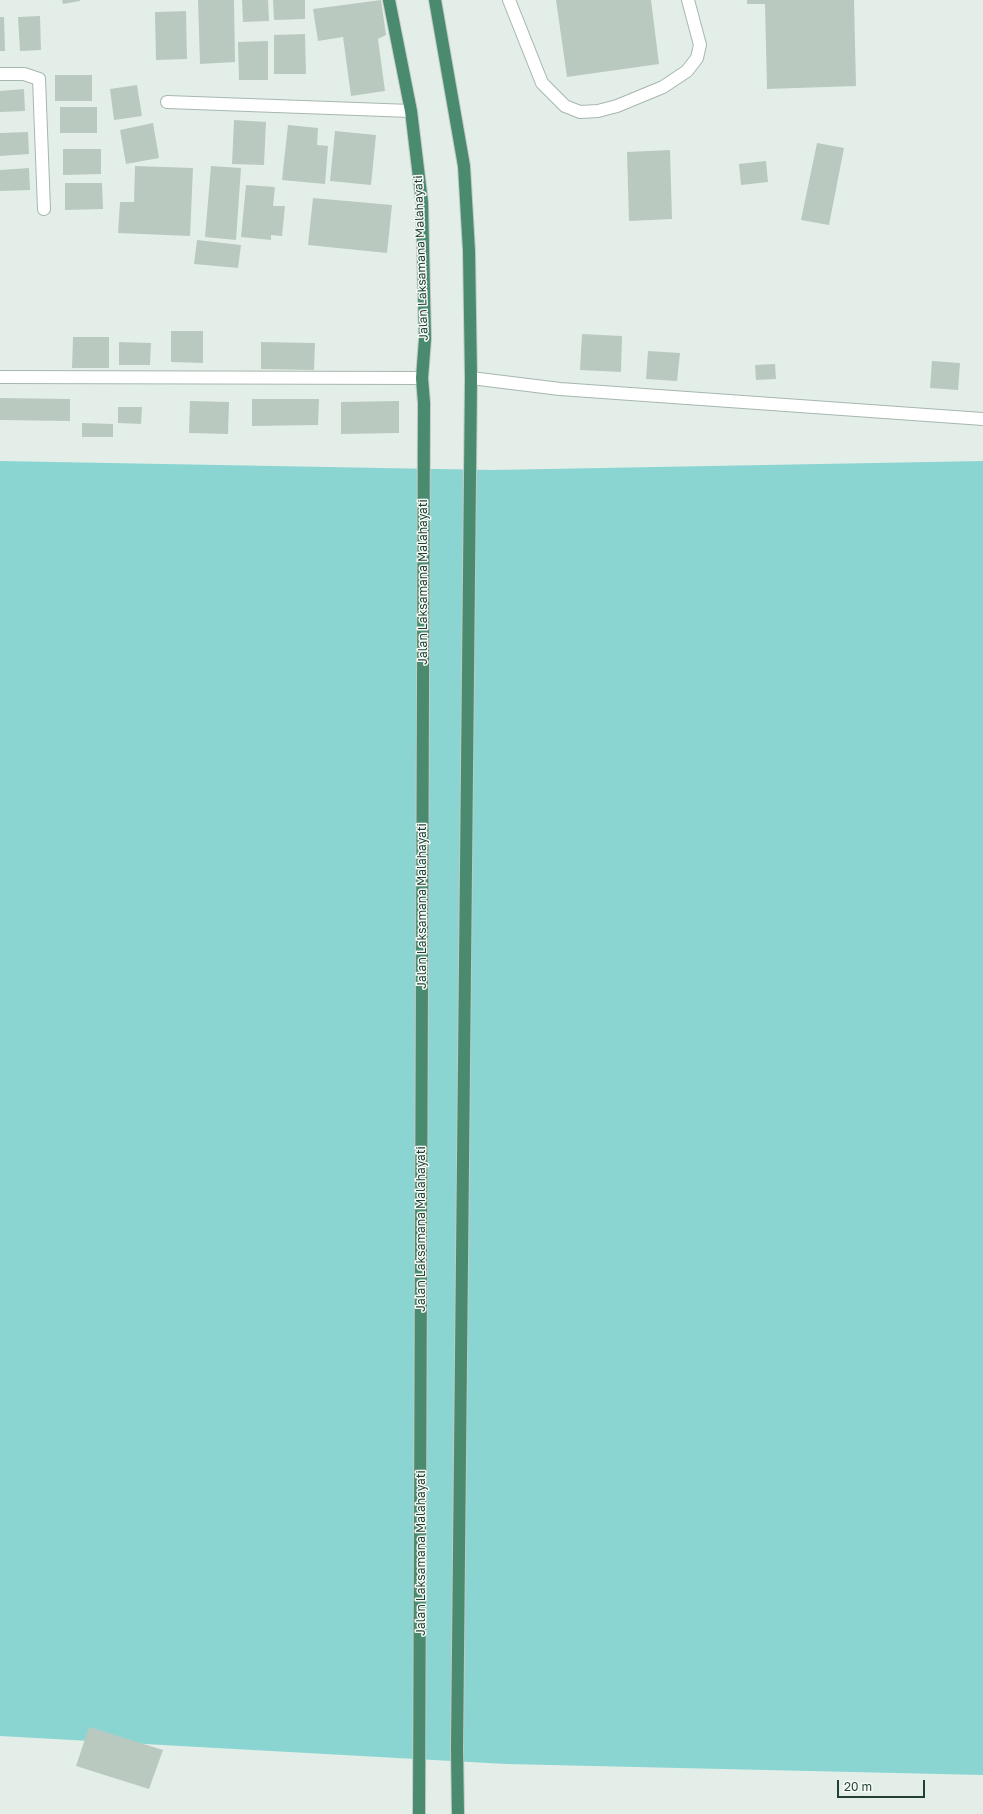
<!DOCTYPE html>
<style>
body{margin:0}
#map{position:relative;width:983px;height:1814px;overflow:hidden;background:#e4eee8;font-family:"Golos Text",sans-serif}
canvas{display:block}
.scale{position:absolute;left:837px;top:1780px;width:88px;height:18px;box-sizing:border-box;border:2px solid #224133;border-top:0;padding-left:5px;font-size:12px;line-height:14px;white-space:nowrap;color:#224133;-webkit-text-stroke:3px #f5faf7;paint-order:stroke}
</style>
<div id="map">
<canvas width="983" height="1814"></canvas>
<div class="scale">20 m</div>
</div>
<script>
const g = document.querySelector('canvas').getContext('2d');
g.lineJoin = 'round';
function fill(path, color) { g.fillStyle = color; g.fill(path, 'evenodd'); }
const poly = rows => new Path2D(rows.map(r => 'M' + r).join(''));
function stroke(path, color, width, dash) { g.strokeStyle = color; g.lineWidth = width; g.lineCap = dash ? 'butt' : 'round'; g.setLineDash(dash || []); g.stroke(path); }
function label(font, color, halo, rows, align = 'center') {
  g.font = font + ' "Golos Text",sans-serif'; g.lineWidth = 3; g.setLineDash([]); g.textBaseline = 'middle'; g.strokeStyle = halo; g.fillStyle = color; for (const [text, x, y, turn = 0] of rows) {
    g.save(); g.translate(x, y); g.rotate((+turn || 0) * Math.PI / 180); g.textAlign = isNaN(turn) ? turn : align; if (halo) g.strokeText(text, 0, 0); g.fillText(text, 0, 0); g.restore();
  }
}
fill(poly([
 [0,461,492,470,983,461,983,1775,506,1764,0,1736]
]), '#8ad5d2');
fill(poly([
 [62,0,80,0,80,1,63,4],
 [198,0,234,0,235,62,200,64],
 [242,0,268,0,269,21,243,22],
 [273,0,305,0,305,19,274,20],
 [381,0,386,35,378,39,385,91,351,96,343,37,318,41,313,9],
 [556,0,651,0,659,64,567,77],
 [747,0,854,0,856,86,767,89,765,4,747,4],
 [186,11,187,59,156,60,155,12],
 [40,16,41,50,20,51,18,17],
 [0,17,4,17,5,51,0,51],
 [305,34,306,74,274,74,274,35],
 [268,41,268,80,239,80,238,42],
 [55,75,92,75,92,101,55,101],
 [137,85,142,116,114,120,110,89],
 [24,89,25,111,0,112,0,91],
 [60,107,97,107,97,133,60,133],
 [234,120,266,122,264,165,232,164],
 [153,123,159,158,126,164,120,130],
 [288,125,318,128,317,145,328,146,325,184,282,180],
 [335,131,376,135,371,185,330,181],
 [28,132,29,154,0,156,0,133],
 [817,143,844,148,829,225,801,220],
 [63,149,101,149,101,174,63,175],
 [670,150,672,219,629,221,627,152],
 [766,161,768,182,741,185,739,164],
 [135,166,193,168,190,236,118,233,120,202,134,202],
 [211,166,241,168,236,240,205,237],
 [29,168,30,190,0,191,0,170],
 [65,183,102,183,103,209,65,210],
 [246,185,275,187,273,206,285,206,282,236,271,235,271,240,241,237],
 [313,198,392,205,387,253,308,245],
 [197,240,241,245,238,268,194,264],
 [171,331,203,331,203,363,171,362],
 [582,334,622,336,621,372,580,370],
 [73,337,109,337,109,368,72,368],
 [119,342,151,343,150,365,119,365],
 [261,342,315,343,314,370,261,369],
 [648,351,680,353,677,381,646,379],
 [932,361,960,363,958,390,930,388],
 [775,364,776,379,756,380,755,365],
 [0,398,70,399,70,421,0,420],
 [252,399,319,399,318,425,252,426],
 [190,401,229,402,228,434,189,433],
 [399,401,399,433,341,434,341,402],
 [118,407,142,407,141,424,118,423],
 [82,423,113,424,113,437,82,437],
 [89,1727,163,1750,149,1789,76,1766]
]), '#b9c9c0');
const service = poly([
 [509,0,542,83,565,106,580,112,598,111,617,106,663,87,687,71,697,58,700,45,688,0]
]);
const minor = poly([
 [0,74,24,74,39,79,44,209],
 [167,102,411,111],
 [0,377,422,378],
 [471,378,560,389,983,419]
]);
const trunk = poly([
 [389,0,411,111,422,202,425,339,422,378,424,403,419,1814],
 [435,0,464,166,469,251,471,378,457,1748,458,1814]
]);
stroke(service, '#a6b7ae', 14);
stroke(minor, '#a6b7ae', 14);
stroke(trunk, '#c1cac6', 14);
stroke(service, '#fff', 12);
stroke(minor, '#fff', 12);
stroke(trunk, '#4a8a6e', 12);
label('12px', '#224133', '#f5faf7', [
 ["Jalan Laksamana Malahayati",421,258,-92],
 ["Jalan Laksamana Malahayati",423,582,-90],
 ["Jalan Laksamana Malahayati",422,906,-90],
 ["Jalan Laksamana Malahayati",421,1229,-90],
 ["Jalan Laksamana Malahayati",421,1553,-90]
]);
</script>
